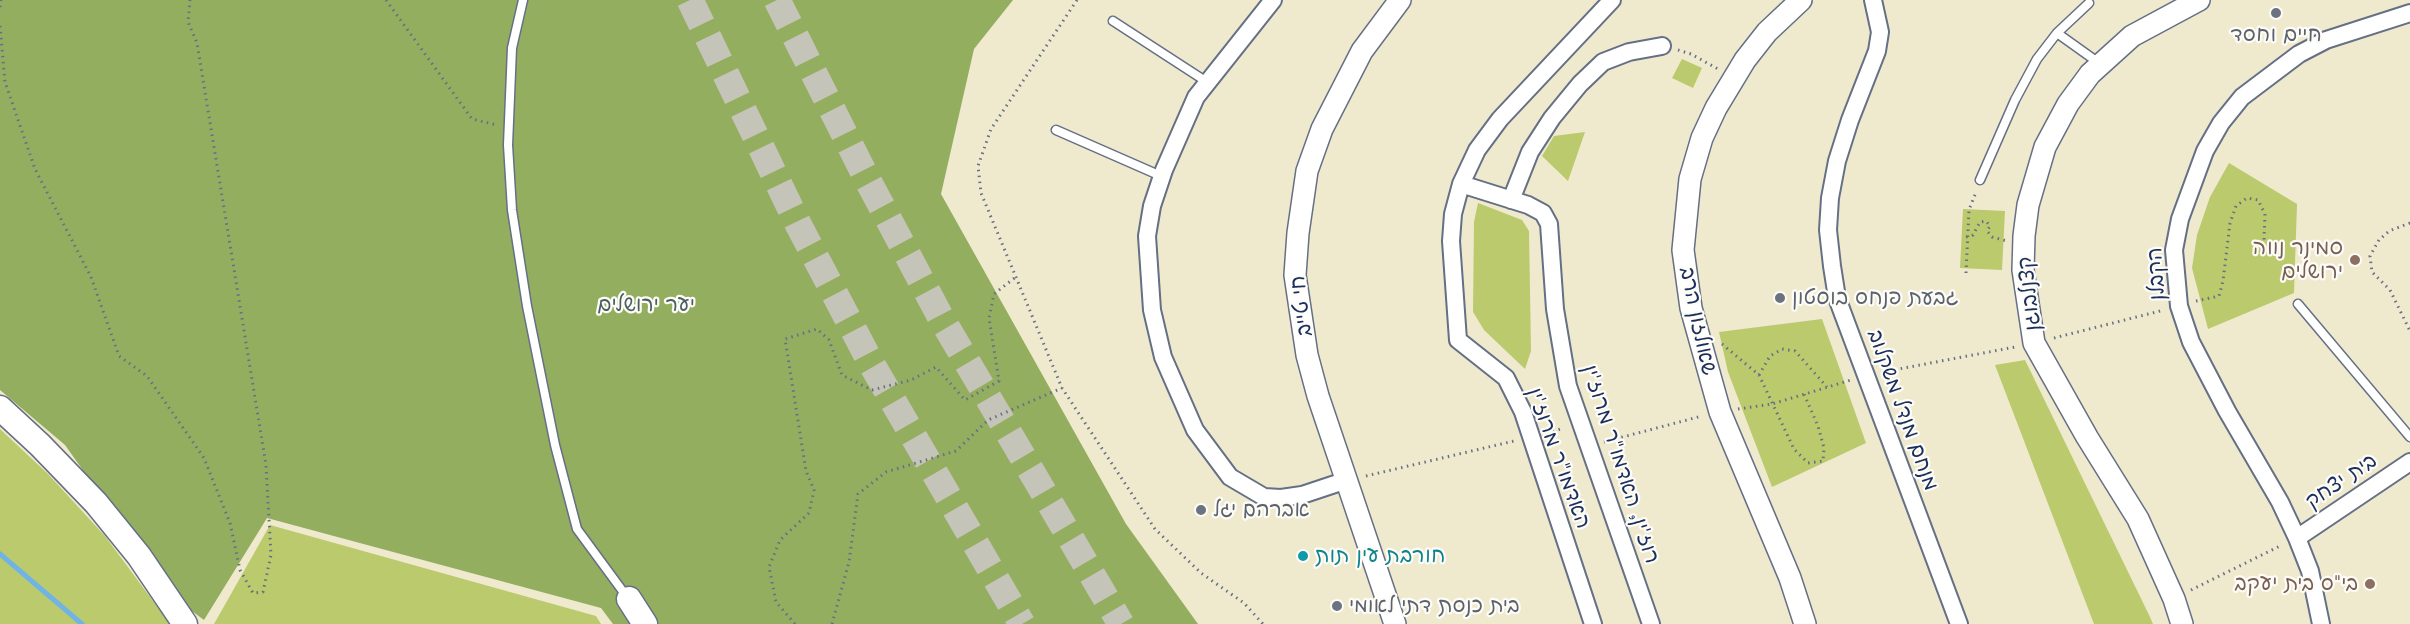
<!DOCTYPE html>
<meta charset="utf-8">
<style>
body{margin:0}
canvas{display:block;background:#efe9ce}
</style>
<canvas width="2410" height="624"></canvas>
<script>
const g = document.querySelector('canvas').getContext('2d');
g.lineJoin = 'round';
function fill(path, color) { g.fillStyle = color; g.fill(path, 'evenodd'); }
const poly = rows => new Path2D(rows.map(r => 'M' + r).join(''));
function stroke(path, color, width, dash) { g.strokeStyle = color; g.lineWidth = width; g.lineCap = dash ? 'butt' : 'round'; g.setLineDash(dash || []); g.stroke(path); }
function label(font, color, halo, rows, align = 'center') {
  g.font = font + ' Mali,"Playpen Sans Hebrew",sans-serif'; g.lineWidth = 4.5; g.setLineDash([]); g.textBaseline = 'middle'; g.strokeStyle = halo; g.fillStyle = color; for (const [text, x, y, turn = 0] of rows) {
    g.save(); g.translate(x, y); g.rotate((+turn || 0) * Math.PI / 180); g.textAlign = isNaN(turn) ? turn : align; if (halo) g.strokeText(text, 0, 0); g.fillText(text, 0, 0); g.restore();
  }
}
fill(poly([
 [1682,59,1702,68,1693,88,1672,78],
 [1585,132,1568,181,1542,156,1554,136],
 [2229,163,2297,204,2294,293,2208,329,2192,268,2197,235,2210,197],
 [1478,203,1522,220,1529,231,1531,351,1525,369,1484,330,1473,312,1474,222],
 [1963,209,2005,211,2002,270,1960,268],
 [1822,319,1866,443,1772,487,1728,372,1719,332],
 [2025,360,2150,617,2153,624,2094,624,1995,365],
 [0,429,48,474,105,536,170,624,0,624],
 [270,525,596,616,601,624,214,624]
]), '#bbca6c');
fill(poly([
 [0,0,1013,0,974,49,941,194,1126,524,1198,624,613,624,601,608,267,518,204,620,173,597,65,445,0,390]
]), '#94ae60');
stroke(poly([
 [0,554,82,624]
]), '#6fb4e5', 5);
stroke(poly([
 [690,0,798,224,871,363,1022,624],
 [777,0,865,175,940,316,1121,624]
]), '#c5c4b8', 27, [27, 14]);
const service = poly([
 [523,0,512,48,508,145,512,210,527,306,555,445,577,529,627,597],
 [1113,21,1207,82],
 [2057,33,2099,63],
 [1056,130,1161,176],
 [1980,180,2015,100,2037,59,2057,33,2089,3],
 [2298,304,2410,437]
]);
const minor = poly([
 [1273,0,1196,97,1164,170,1152,206,1147,236,1152,310,1163,357,1195,430,1230,477,1264,497,1281,498,1302,495,1347,480],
 [1612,0,1500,119,1477,150,1461,184,1528,205,1543,213,1549,224,1555,309,1568,386,1651,624],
 [1873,0,1880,32,1877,51,1850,120,1837,161,1830,198,1828,230,1832,266,1837,298,1959,624],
 [1461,184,1453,214,1451,241,1458,340,1506,378,1523,412,1593,624],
 [1511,200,1530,152,1552,118,1580,84,1603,62,1629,52,1662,46],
 [2297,538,2410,462],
 [2321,624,2310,571,2297,538,2280,502,2227,411,2191,342,2179,306,2174,250,2180,219,2205,151,2221,123,2242,97,2299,54,2326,40,2410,13]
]);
const tertiary = poly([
 [1801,0,1767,32,1745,60,1716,108,1702,138,1690,179,1683,250,1691,308,1720,412,1790,578,1805,624],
 [1395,624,1318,396,1307,355,1295,275,1298,233,1307,171,1322,129,1362,51,1400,0],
 [2182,624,2174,599,2138,519,2087,437,2034,343,2023,270,2024,236,2028,205,2045,147,2068,104,2090,74,2132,36,2199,0]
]);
const secondary = poly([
 [0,408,40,445,96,503,139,556,185,624],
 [629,599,645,624]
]);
stroke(service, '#657085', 11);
stroke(minor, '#657085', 20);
stroke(tertiary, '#657085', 24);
stroke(secondary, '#657085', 27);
stroke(poly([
 [386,0,472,119,497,125],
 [1077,0,991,129,978,166,981,193,1062,388,1155,529,1201,573,1244,603,1263,624],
 [0,7,1,0],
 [0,26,5,82,35,169,91,277,119,356,147,376,204,458,230,523,240,570,253,593,263,592,271,555,266,465,197,43,188,22,190,0],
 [1678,50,1691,54,1718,69],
 [2410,223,2389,231,2379,240,2370,256,2372,272,2390,290,2410,331],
 [1966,237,1973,235,1980,222,1986,221,1990,226,1987,231,1992,237,2007,241],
 [1966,273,1969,210,1976,192],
 [2196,301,2219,296,2223,281,2230,223,2236,206,2247,198,2258,200,2265,214,2264,240],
 [2054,338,2164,310],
 [1722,344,1759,375,1794,449,1808,463,1823,461,1824,448,1818,426,1804,394],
 [1883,372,2015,347],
 [1759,375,1770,356,1782,349,1795,351,1827,387],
 [1738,409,1772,404,1851,380],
 [1547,433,1564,428],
 [1604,442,1702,416],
 [1366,476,1514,441],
 [2191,590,2282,545],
 [795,624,776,602,769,567,780,540,809,513,814,490,806,471,785,339,817,329,829,340,842,375,872,390,911,380,936,367,965,400,999,381,989,318,994,294,1017,276],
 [832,624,849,562,858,494,886,472,956,451,988,420,1062,388]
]), '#657085', 3, [1.5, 4.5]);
stroke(service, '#fff', 8);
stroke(minor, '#fff', 16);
stroke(tertiary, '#fff', 21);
stroke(secondary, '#fff', 24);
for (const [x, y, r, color] of [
 [2276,13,6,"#6b7280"],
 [2355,260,6,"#8d6e63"],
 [1780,298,6,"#6b7280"],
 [1201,510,6,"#6b7280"],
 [1303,556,6,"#0f9aa8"],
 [2370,584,6,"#8d6e63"],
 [1337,606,6,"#6b7280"]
]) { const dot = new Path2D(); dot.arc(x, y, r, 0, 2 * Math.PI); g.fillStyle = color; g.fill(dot); stroke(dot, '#fdfcf7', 2); }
label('21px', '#5b616d', '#fdfcf7', [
 ["חיים וחסד",2276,35,"center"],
 ["גבעת פנחס בוסטון",1792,298],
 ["אברהם יגל",1213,510],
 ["בית כנסת דתי לאומי",1349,606]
], 'left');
label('21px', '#785e54', '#fdfcf7', [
 ["סמינר נווה",2343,248],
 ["ירושלים",2343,272],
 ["בי\"ס בית יעקב",2358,584]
], 'right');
label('21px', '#1b2f5e', '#fdfcf7', [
 ["הקבלן",2156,274,-93],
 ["קצנלבוגן",2029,294,-96],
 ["חי טייב",1301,306,-97],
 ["שאולזון הרב",1698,321,78],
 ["מנחם מנדל משקלוב",1903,410,70],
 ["האדמו\"ר מרוז'ין",1559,458,70],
 ["רוז'ין, האדמו\"ר מרוז'ין",1621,464,72],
 ["בית יצחק",2341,481,-34]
]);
label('21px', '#4b5e62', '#fdfcf7', [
 ["יער ירושלים",646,305]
]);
label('21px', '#0d838f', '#fdfcf7', [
 ["חורבת עין תות",1315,556]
], 'left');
</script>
